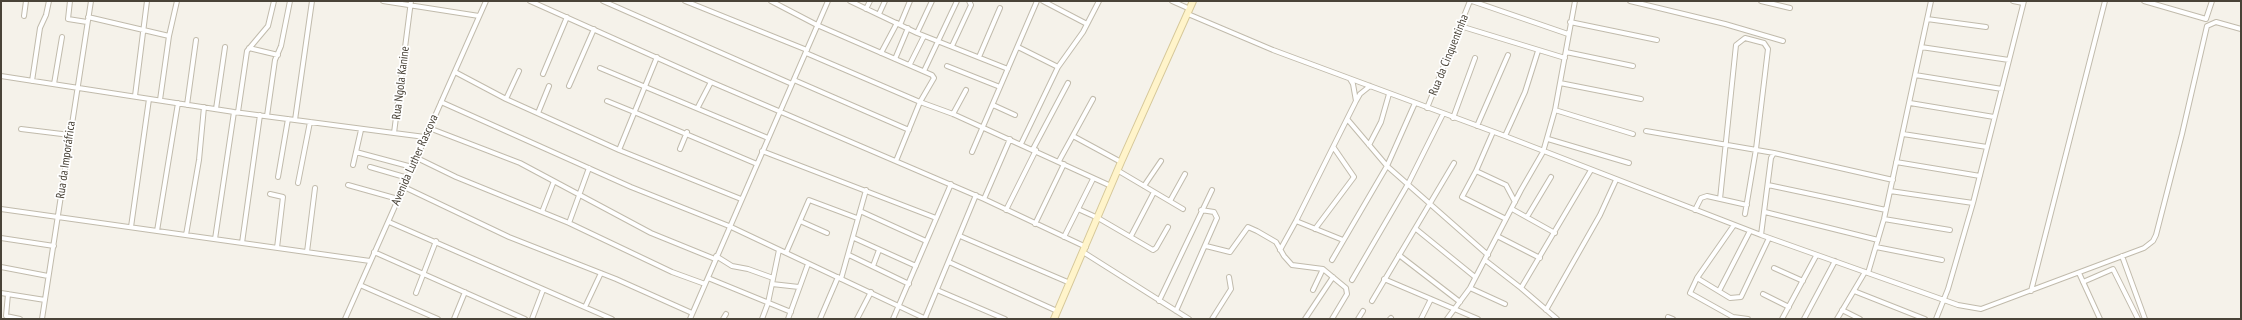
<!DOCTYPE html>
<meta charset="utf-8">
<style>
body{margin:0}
#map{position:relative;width:2242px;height:320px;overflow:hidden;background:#f5f2ea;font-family:"PT Sans Narrow",sans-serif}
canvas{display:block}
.frame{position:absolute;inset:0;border:2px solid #494338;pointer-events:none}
</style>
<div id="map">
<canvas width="2242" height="320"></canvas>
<div class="frame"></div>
</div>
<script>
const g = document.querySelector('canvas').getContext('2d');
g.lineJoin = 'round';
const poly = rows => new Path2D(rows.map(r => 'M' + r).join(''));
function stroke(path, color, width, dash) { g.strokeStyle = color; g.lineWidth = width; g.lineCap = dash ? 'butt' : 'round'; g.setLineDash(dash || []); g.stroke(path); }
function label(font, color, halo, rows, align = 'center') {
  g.font = font + ' "PT Sans Narrow",sans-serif'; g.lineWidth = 3.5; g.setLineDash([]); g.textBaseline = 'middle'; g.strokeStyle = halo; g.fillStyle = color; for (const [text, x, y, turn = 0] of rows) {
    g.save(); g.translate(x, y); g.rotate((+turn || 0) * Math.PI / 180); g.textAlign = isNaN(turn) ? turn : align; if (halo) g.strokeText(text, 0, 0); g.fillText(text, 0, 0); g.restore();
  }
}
const street = poly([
 [70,1,68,19,87,22],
 [383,1,479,16],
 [411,1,394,133,425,137],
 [530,1,711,82,984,199,1086,247],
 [603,1,792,84],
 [685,1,807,50],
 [771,1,817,25,932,75,934,78,920,102,896,161],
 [850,1,917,33,1008,69],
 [1043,1,1087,24],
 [1172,1,1190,9],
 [1472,1,1568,34],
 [1630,1,1725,24,1783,41],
 [1761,1,1790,8],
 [2013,1,2023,3],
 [2144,1,2206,19,2212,1],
 [866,9,870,1],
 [879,14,885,1],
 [1188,14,1273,50,1505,136,1761,235,1958,305,1981,309,2144,248,2153,241,2156,235,2182,134,2207,26,2216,22,2241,29],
 [24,16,26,1],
 [88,17,169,36],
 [1927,19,1986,27],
 [1570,22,1657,40],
 [900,25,910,1],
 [1460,26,1565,58],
 [917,33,932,1],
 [952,46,971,5,969,1],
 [1018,47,1058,67],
 [1921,47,2009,60],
 [249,48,278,55],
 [1566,52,1633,66],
 [806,53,920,102,953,114,1111,186],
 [881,53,897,23],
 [979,57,1000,8],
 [895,59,908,28],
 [910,64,924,36],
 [947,66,1000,87],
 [600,68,768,138],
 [924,71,957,1],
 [455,72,506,99,619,150,741,199],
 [543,74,567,17],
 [1915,75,2002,89],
 [1,76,234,112,394,133],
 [1350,79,1353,84,1356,101],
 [794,80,909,130],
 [32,81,40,28,46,15,49,1],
 [1560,83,1641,99],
 [54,84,62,37],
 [569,86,594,29],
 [135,96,147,1],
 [506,99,519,71],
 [160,100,169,36,177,1],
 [607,101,634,112],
 [441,102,631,187,729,226,926,319],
 [1910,103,1994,117],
 [187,105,196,40],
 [993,105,1015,115],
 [698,107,711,82],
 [1427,108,1470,1],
 [216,109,225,47],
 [1555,110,1633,134],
 [238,112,247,51,268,26,274,1],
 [634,112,757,164],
 [538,113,549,86],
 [953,114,966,90],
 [267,116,275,60,281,46,290,1],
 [1453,118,1475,58],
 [295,120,312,1],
 [1348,120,1387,166,1488,255],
 [1477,126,1508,55],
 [429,128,520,163,651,233,715,259],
 [21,129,70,135],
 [1646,131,1774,153],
 [1493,132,1476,171,1462,197,1506,219],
 [1903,134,1987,147],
 [1073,136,1121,162],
 [1505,136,1525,92,1538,51],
 [1548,139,1629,163],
 [1021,144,1058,67,1083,32,1099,1],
 [1369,145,1381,122,1389,94],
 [680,149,687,132],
 [1033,149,1068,83],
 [619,150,657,57],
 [762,151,936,218],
 [356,152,412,167],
 [972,152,1037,1],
 [417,158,456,177,569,223,672,272,705,284],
 [1059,161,1093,99],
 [1896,162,1980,176],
 [353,165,361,130],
 [370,167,408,178],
 [1117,170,1183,209],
 [1476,171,1506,185,1515,202],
 [278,177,288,119],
 [298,183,310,122],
 [348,185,398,199],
 [1768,185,1886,210],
 [1144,186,1161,161],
 [404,187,509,237,616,279,692,313],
 [1890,191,1973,203],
 [270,194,283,197,277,248],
 [984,199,1010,139],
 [1720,199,1736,45,1745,38,1764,43,1768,49,1756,149,1745,214],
 [1170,201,1185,174],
 [1,209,370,261],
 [1078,209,1098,218,1153,250,1156,248,1168,227],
 [1512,209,1555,233],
 [1006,210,1036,150],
 [1695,210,1701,198,1707,196,1747,205],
 [860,211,926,241],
 [542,212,554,181],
 [1765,212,1878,240],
 [1527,217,1551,177],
 [1884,219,1950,230],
 [800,221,827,233],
 [1296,221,1343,240],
 [389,222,612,319],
 [569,223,589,168],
 [1035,224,1064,164],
 [1734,225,1697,278,1690,293,1733,317,1748,319],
 [131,227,149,99],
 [1315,229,1354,177,1334,148],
 [1416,229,1475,277],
 [157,231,178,103],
 [186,235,199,160,204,107],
 [1761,235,1771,158,1774,153,1893,180],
 [960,236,1070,283],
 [1131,236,1154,192],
 [1497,236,1540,258],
 [1064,237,1093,179],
 [1,238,54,246],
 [854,238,916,266],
 [215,239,234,112],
 [242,243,260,115],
 [1206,246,1230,252,1248,227,1257,231,1276,242,1284,256,1292,265,1323,269,1346,288,1347,294,1332,319],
 [1876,247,1942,260],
 [1280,250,1296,221,1356,101,1360,94,1370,86],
 [307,252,315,188],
 [374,252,525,319],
 [1083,252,1189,319],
 [786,253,809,200,857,218],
 [849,255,909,284],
 [1399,255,1460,302],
 [716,256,732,266,748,269,773,278],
 [2122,256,2145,319],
 [1332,260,1387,166,1415,103],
 [1485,260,1521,288,1591,170],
 [949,262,1057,311],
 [873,266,879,250],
 [1,267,48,276],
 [1774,268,1803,281],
 [1868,273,1884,219,1931,1],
 [2079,273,2100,319],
 [708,278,791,312],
 [1697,278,1730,298,1741,297,1769,238],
 [841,279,866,190],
 [1384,279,1478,319],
 [1352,280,1408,184,1443,114],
 [2083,282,2113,269,2138,319],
 [772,284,799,287],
 [360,285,438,319],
 [1470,288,1505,304],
 [1521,288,1557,319],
 [937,290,1005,319],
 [1313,290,1323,269],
 [1719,291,1750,231],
 [1854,291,1925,319],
 [2031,291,2105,1],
 [1,293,45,300],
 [416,293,436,241],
 [8,294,6,316,20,319],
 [1763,294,1789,307],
 [1159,301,1212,190],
 [1372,301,1454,163],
 [585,307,601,273],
 [1546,310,1600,215,1616,180],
 [1842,310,1860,319],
 [1176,311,1217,218,1214,212,1201,210],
 [1668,317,1673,319],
 [925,318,976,195],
 [42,319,91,1],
 [345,319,486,1],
 [454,319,465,292],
 [532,319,543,290],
 [690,319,828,1],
 [723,319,726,314],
 [762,319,768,303,779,250],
 [788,319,808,264],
 [820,319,838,277],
 [857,319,871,292],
 [893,319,951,184],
 [1212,319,1231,289,1229,277],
 [1305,319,1333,277],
 [1358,319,1363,311],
 [1390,319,1391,318],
 [1421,319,1431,299],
 [1447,319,1470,288,1521,190,1543,152,1555,110,1575,1],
 [1782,319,1816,256],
 [1804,319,1835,261],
 [1837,319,1865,272],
 [1936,319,1948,289,1973,203,2024,1]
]);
const secondary = poly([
 [1054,319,1121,162,1193,1]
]);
stroke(street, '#c1bbac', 6);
stroke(secondary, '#d6c899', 8);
stroke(street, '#fff', 4);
stroke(secondary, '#fff4ca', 6);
label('12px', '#494338', '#fff', [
 ["Rua da Cinquentinha",1449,55,-68],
 ["Rua Ngola Kanine",401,83,-83],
 ["Rua da Imporáfrica",66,160,-82],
 ["Avenida Luther Rascova",415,160,-66]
]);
</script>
